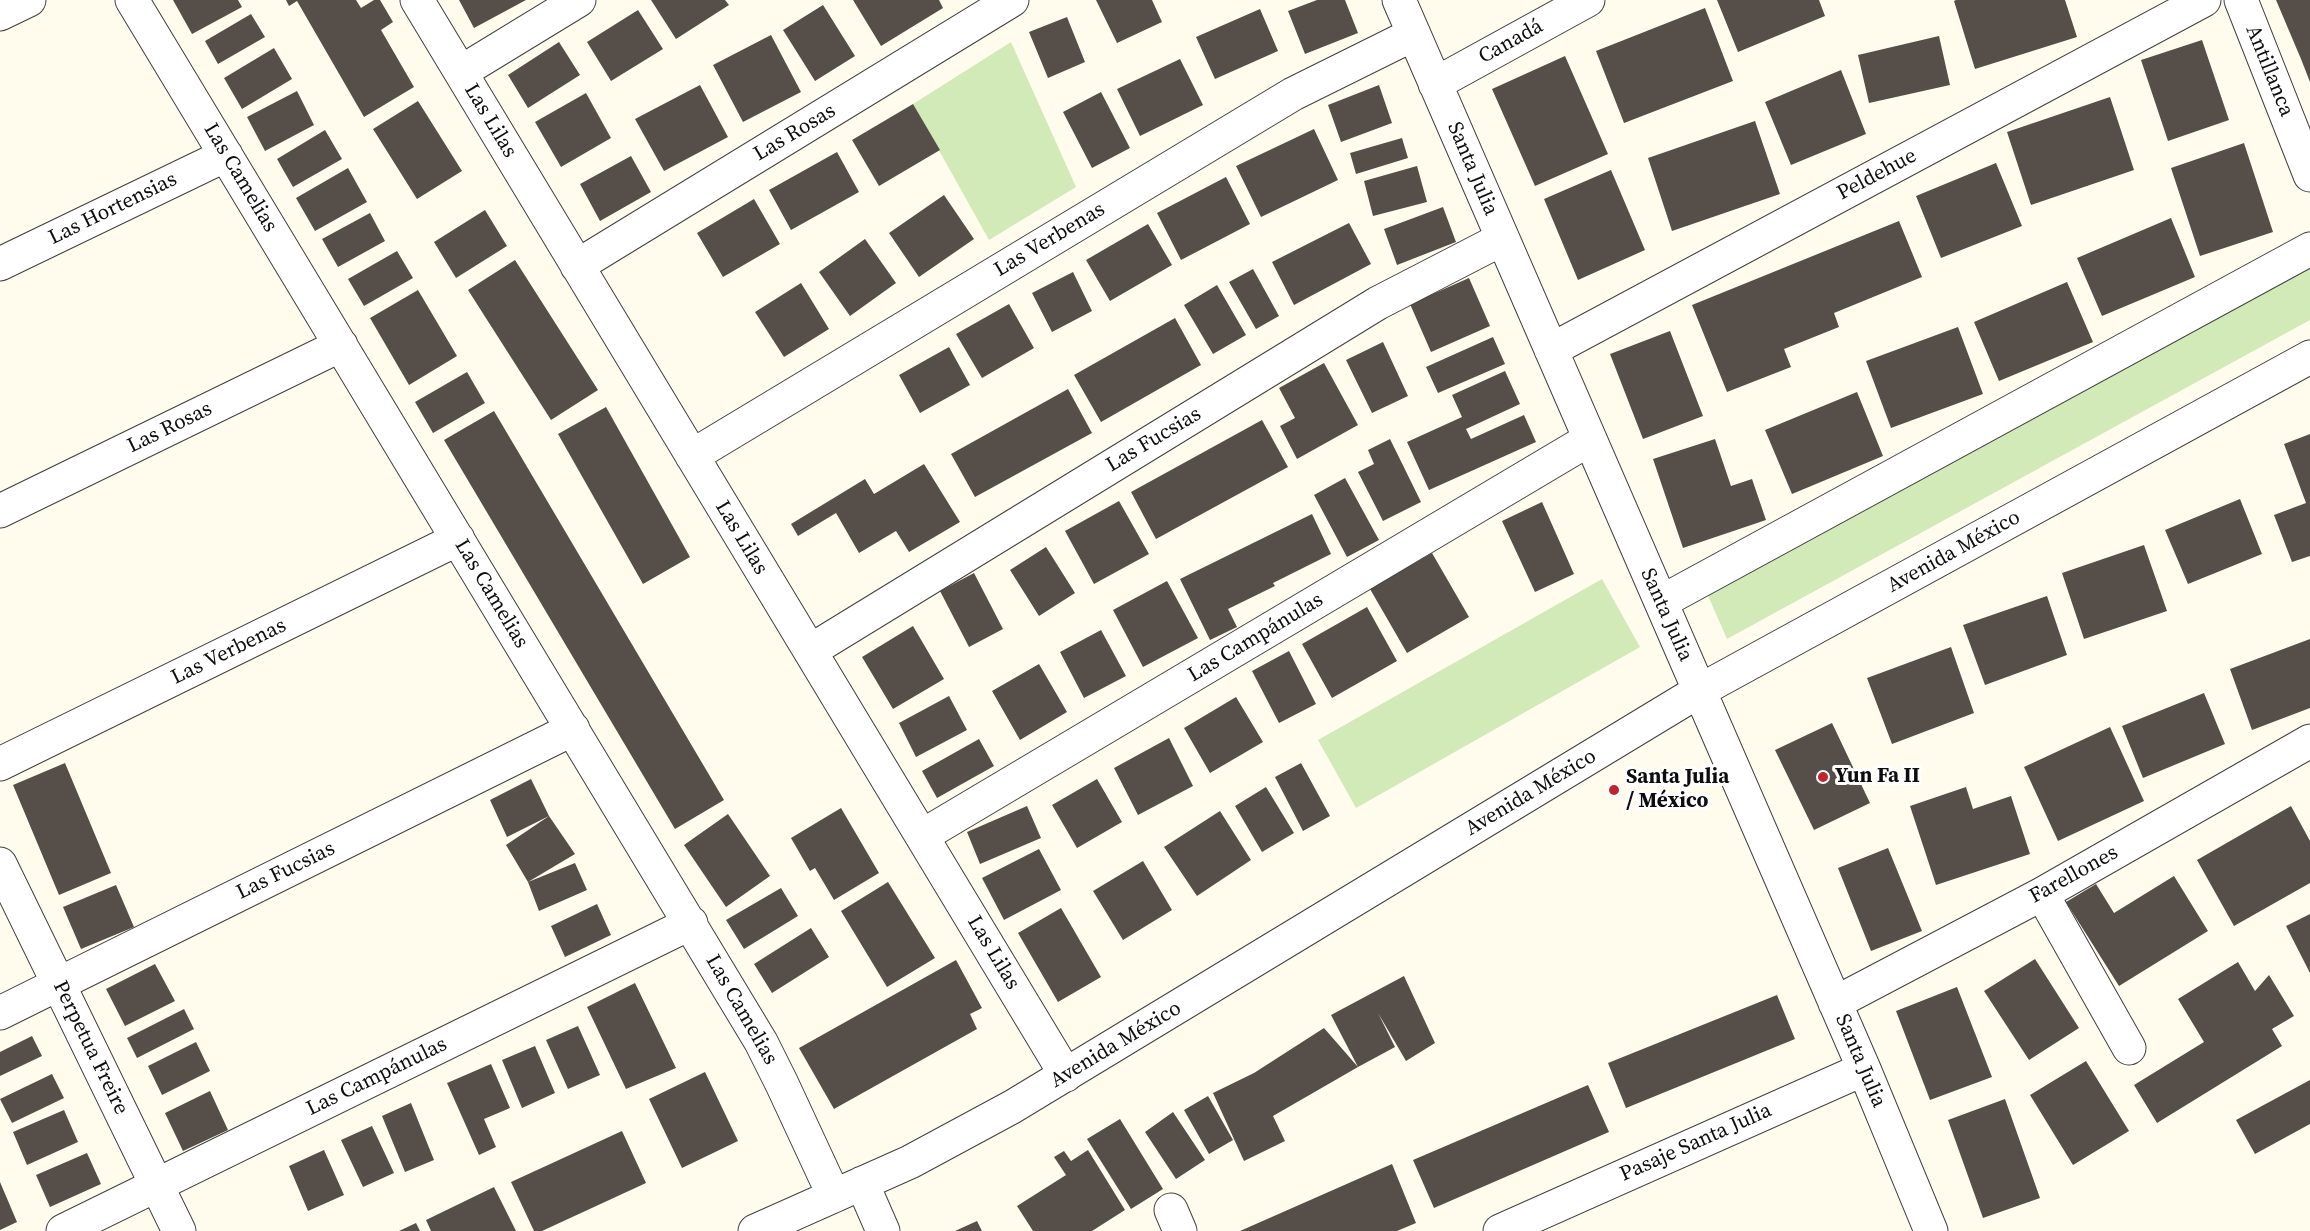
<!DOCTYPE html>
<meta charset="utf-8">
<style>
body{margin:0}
canvas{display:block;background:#fffcee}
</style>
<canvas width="2310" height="1231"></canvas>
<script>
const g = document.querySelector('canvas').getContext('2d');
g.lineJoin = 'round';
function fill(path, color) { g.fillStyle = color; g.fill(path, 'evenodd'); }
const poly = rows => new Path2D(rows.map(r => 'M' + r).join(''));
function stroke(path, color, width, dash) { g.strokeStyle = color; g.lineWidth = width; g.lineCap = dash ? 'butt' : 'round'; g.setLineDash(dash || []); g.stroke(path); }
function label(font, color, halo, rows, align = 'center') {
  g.font = font + ' "Source Serif 4",serif'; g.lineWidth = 6; g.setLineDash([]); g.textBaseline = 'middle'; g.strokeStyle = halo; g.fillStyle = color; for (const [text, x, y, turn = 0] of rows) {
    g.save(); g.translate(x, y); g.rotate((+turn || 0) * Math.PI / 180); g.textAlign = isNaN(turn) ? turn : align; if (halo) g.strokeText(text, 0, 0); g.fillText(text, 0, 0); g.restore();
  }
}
fill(poly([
 [1011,42,1076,187,989,240,913,104],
 [2310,252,2310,320,1727,639,1702,582],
 [1602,579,1640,647,1356,808,1318,740]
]), '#d1eab7');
fill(poly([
 [173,0,238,0,242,7,192,34],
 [286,0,356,0,361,8,374,0,380,0,393,22,381,30,414,87,364,117,297,1,289,6],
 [459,0,526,0,474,28],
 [651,0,725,0,729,5,676,39],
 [853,0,939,0,943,8,881,46],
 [1096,0,1152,0,1162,22,1117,43],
 [1317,0,1345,0,1358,33,1305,54,1288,11],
 [1717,0,1819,0,1825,16,1738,52],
 [1956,0,2065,0,2077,37,1975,69,1954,1],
 [2276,0,2310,0,2310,82,2301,59],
 [823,5,855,56,815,81,783,30],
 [1705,8,1733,81,1624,123,1596,51],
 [1260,9,1278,51,1215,79,1196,37],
 [638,10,663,49,611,81,587,42],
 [251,14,265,37,218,64,205,41],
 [1067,17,1085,62,1048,78,1029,32],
 [771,35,801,92,743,122,713,65],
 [1939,36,1950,85,1869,103,1858,55],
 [2202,40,2229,120,2168,141,2141,60],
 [559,42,580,75,528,108,508,75],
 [274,48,292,79,242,109,224,78],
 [1565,56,1608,154,1535,186,1492,89],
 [1180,59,1203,105,1140,136,1117,89],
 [1841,70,1866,134,1791,165,1765,102],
 [700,85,728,137,664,171,635,119],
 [1379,85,1392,123,1341,142,1328,105],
 [297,91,314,125,265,151,247,117],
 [1101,92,1130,148,1092,168,1063,112],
 [586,93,611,138,561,167,535,122],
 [2110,97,2134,170,2031,205,2007,132],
 [418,101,462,171,417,199,373,129],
 [913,104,940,150,879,186,852,140],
 [1755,121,1780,194,1672,231,1648,158],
 [1314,129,1338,180,1261,217,1236,166],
 [325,130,342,159,293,187,277,159],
 [1402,138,1408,158,1356,174,1350,153],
 [2244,143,2273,232,2200,256,2171,168],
 [837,152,859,192,791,230,769,190],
 [631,156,651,192,600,221,580,184],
 [1996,163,2022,226,1941,258,1916,196],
 [1417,166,1427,202,1373,216,1364,181],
 [348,168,367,202,315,231,296,198],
 [1611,170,1645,250,1578,280,1544,199],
 [1226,177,1250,224,1181,260,1157,213],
 [944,195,974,239,919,277,889,233],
 [754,199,780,244,723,277,697,233],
 [1443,207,1456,242,1397,265,1384,229],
 [485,210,507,246,456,278,434,242],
 [370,213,385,241,338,267,322,239],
 [2171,218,2195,277,2102,316,2077,258],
 [1899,221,1922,277,1834,313,1839,327,1784,349,1791,367,1727,392,1692,305],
 [1349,223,1371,264,1294,305,1272,262],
 [1148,224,1172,265,1110,301,1086,260],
 [865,239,896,283,850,316,819,272],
 [397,251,413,278,364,306,348,279],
 [515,260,598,390,551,420,468,290],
 [1253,269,1279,316,1256,329,1229,282],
 [1073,272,1092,311,1052,332,1032,293],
 [1469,278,1490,326,1431,352,1410,304],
 [2067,282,2093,342,1999,381,1974,322],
 [801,283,829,329,784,357,755,312],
 [1217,285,1246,335,1213,354,1184,305],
 [418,290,457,356,409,385,370,318],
 [1009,304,1034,348,982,378,956,334],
 [1175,318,1201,365,1101,422,1074,375],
 [1958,327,1983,394,1891,428,1866,361],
 [1670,331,1703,416,1643,439,1610,354],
 [1493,337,1505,364,1438,393,1426,367],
 [1383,342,1408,396,1372,413,1346,360],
 [949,347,970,385,920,413,899,375],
 [1324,363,1358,425,1297,459,1280,426,1295,418,1279,388],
 [1505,371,1520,404,1466,429,1471,439,1524,415,1536,442,1429,490,1407,442,1462,417,1452,395],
 [467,372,485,403,433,433,415,402],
 [1068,389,1092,433,975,497,951,454],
 [1857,392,1883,456,1792,494,1765,430],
 [606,407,690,557,643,584,558,434],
 [494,411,724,800,675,829,444,440],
 [1262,420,1288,467,1156,539,1131,492],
 [2310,434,2310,556,2292,562,2274,515,2306,503,2284,444],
 [1390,439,1421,502,1383,521,1358,472,1374,464,1368,450],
 [1715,439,1731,486,1752,479,1766,520,1683,548,1653,459],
 [924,464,960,522,909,552,896,531,859,553,836,513,798,536,791,524,865,479,874,494],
 [1345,478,1379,540,1347,557,1314,495],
 [2240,499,2262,554,2188,584,2165,530],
 [1119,501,1149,554,1094,584,1065,531],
 [1542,502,1574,574,1535,592,1502,521],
 [1312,514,1331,554,1273,583,1275,586,1228,609,1237,627,1210,640,1180,579],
 [2144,545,2167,611,2084,639,2062,573],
 [1046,547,1075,593,1039,616,1010,570],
 [1432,553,1469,617,1407,653,1370,589],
 [974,573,1003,629,969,647,940,591],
 [1167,581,1198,638,1143,667,1113,610],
 [2047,596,2067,655,1985,685,1963,625],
 [1367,607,1397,661,1332,698,1302,644],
 [913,626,944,679,893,709,862,657],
 [1101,630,1126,676,1084,698,1060,652],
 [2310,639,2310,708,2252,730,2230,669],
 [1951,647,1974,713,1892,744,1867,678],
 [1289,651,1316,704,1279,723,1252,671],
 [1039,664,1067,712,1020,740,992,691],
 [2204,693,2225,744,2143,778,2122,726],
 [949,696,967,730,916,757,899,723],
 [1236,697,1263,742,1210,773,1184,728],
 [1832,723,1870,803,1814,830,1775,750],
 [2110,727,2144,801,2058,841,2024,767],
 [1169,738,1193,786,1138,815,1114,768],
 [979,739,994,766,937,798,922,771],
 [65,763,111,873,59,895,13,785],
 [1301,763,1330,816,1303,831,1275,777],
 [531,779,549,816,575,854,528,882,575,863,587,890,539,911,528,882,506,845,549,816,507,837,490,800],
 [1097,779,1122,822,1077,848,1052,805],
 [1266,787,1294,833,1262,852,1235,806],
 [1966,787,1973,809,2011,796,2030,854,1936,885,1910,806],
 [1027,806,1041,838,980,864,967,832],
 [2291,806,2310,841,2310,883,2234,926,2197,860],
 [841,808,879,873,834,900,815,868,810,871,791,838],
 [1220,811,1251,860,1197,896,1164,847],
 [728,814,770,876,726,907,684,845],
 [1888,848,1922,931,1871,951,1838,868],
 [1039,849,1061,890,1004,920,982,878],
 [1143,861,1172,910,1123,940,1093,891],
 [2174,876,2208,931,2119,986,2066,902,2096,884,2114,913],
 [888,882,935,958,887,987,841,911],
 [116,885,134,927,81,949,63,907],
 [781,888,798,916,744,949,726,920],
 [597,904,611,935,565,957,551,926],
 [1061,908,1101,977,1058,1002,1018,933],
 [2310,914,2310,973,2286,926],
 [811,928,829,957,772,993,754,964],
 [2035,959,2079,1028,2029,1060,1984,991],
 [956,960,982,1008,970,1014,977,1029,834,1109,799,1048],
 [2238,962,2255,991,2269,975,2294,1016,2272,1029,2282,1046,2157,1123,2134,1085,2204,1042,2178,999],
 [155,964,175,1001,125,1026,106,989],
 [1404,976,1435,1043,1406,1061,1378,1013,1395,1047,1358,1067,1331,1015],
 [635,983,676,1068,626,1089,587,1007],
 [1957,987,1992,1077,1930,1100,1896,1011],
 [1777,995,1795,1039,1626,1108,1608,1063],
 [184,1009,194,1029,137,1058,127,1038],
 [578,1026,600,1075,568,1089,546,1040],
 [1324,1028,1358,1067,1273,1116,1285,1141,1244,1161,1213,1093,1254,1073],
 [32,1036,42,1056,0,1076,0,1052],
 [196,1042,210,1071,162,1095,148,1066],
 [535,1046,555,1093,522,1108,502,1060],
 [2086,1061,2129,1131,2073,1165,2030,1095],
 [491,1064,510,1108,484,1119,496,1147,479,1155,447,1083],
 [705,1072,738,1141,682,1168,649,1099],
 [52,1074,64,1098,12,1123,0,1099],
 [2310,1080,2310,1124,2255,1154,2236,1120],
 [1588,1085,1609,1132,1434,1208,1413,1160],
 [210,1091,228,1130,183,1151,165,1113],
 [1208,1096,1233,1140,1209,1154,1184,1110],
 [2005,1099,2040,1198,1983,1218,1948,1120],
 [411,1103,434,1160,405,1172,382,1116],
 [64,1110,78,1142,27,1165,13,1132],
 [1173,1112,1205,1160,1176,1179,1145,1132],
 [1120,1119,1163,1189,1131,1209,1087,1139],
 [372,1126,394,1173,363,1187,341,1140],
 [622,1131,646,1183,542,1231,534,1231,511,1182],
 [324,1150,344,1195,308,1211,289,1166],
 [1088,1150,1125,1210,1092,1231,1033,1231,1017,1206,1066,1175,1054,1157,1064,1151,1071,1161],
 [87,1153,101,1184,50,1207,36,1175],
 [1392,1164,1416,1223,1397,1231,1240,1231],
 [0,1182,17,1222,0,1230],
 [494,1187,516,1231,431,1231,426,1220],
 [977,1221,982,1231,955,1231],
 [416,1223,420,1231,399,1231]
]), '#564e49');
const minor = poly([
 [132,0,761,1042,782,1084,834,1196],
 [417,0,1066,1075],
 [1399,0,1864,1069,1931,1231],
 [2241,0,2310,175],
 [0,14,29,0],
 [461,72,579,0],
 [1435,84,1588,0],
 [0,264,226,155],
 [577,266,1012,0],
 [1551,350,2204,0],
 [692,456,1293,94,1414,34],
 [0,511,341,345],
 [1661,602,2310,249],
 [810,651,1378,303,1502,239],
 [0,764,458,539],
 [922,836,1590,439],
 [0,864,179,1231],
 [2042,894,2129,1048],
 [1835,1003,2042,894,2310,741],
 [0,1013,573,729],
 [862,1183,883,1231],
 [1171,1210,1180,1231],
 [63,1231,691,923],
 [755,1231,910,1162,1012,1107,1699,691,2310,357],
 [1500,1231,1864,1069]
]);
stroke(minor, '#404040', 35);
stroke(minor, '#fff', 33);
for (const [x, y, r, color] of [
 [1823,777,6,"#bf232b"],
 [1614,790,6,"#bf232b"]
]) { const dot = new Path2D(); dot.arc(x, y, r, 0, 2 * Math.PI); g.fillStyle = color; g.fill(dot); stroke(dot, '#fff', 2); }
label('21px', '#0d0d0d', '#fff', [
 ["Canadá",1511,42,-29],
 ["Antillanca",2269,71,68],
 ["Las Lilas",490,121,59],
 ["Las Rosas",795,133,-31],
 ["Santa Julia",1472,169,67],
 ["Peldehue",1877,175,-28],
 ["Las Camelias",240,178,59],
 ["Las Hortensias",113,209,-26],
 ["Las Verbenas",1050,240,-31],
 ["Las Rosas",170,428,-26],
 ["Las Fucsias",1154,440,-31],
 ["Las Lilas",741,538,59],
 ["Avenida México",1954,552,-29],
 ["Las Camelias",491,594,59],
 ["Santa Julia",1666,615,66],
 ["Las Campánulas",1256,638,-31],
 ["Las Verbenas",229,652,-26],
 ["Avenida México",1531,793,-31],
 ["Las Fucsias",286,871,-26],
 ["Farellones",2074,875,-29],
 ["Las Lilas",993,953,59],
 ["Las Camelias",741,1010,60],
 ["Avenida México",1116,1045,-31],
 ["Perpetua Freire",90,1048,64],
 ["Santa Julia",1860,1061,67],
 ["Las Campánulas",377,1077,-26],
 ["Pasaje Santa Julia",1696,1143,-24]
]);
label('bold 21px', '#0d0d0d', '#fff', [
 ["Yun Fa II",1835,777],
 ["Santa Julia",1626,778],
 ["/ México",1626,802]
], 'left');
</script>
